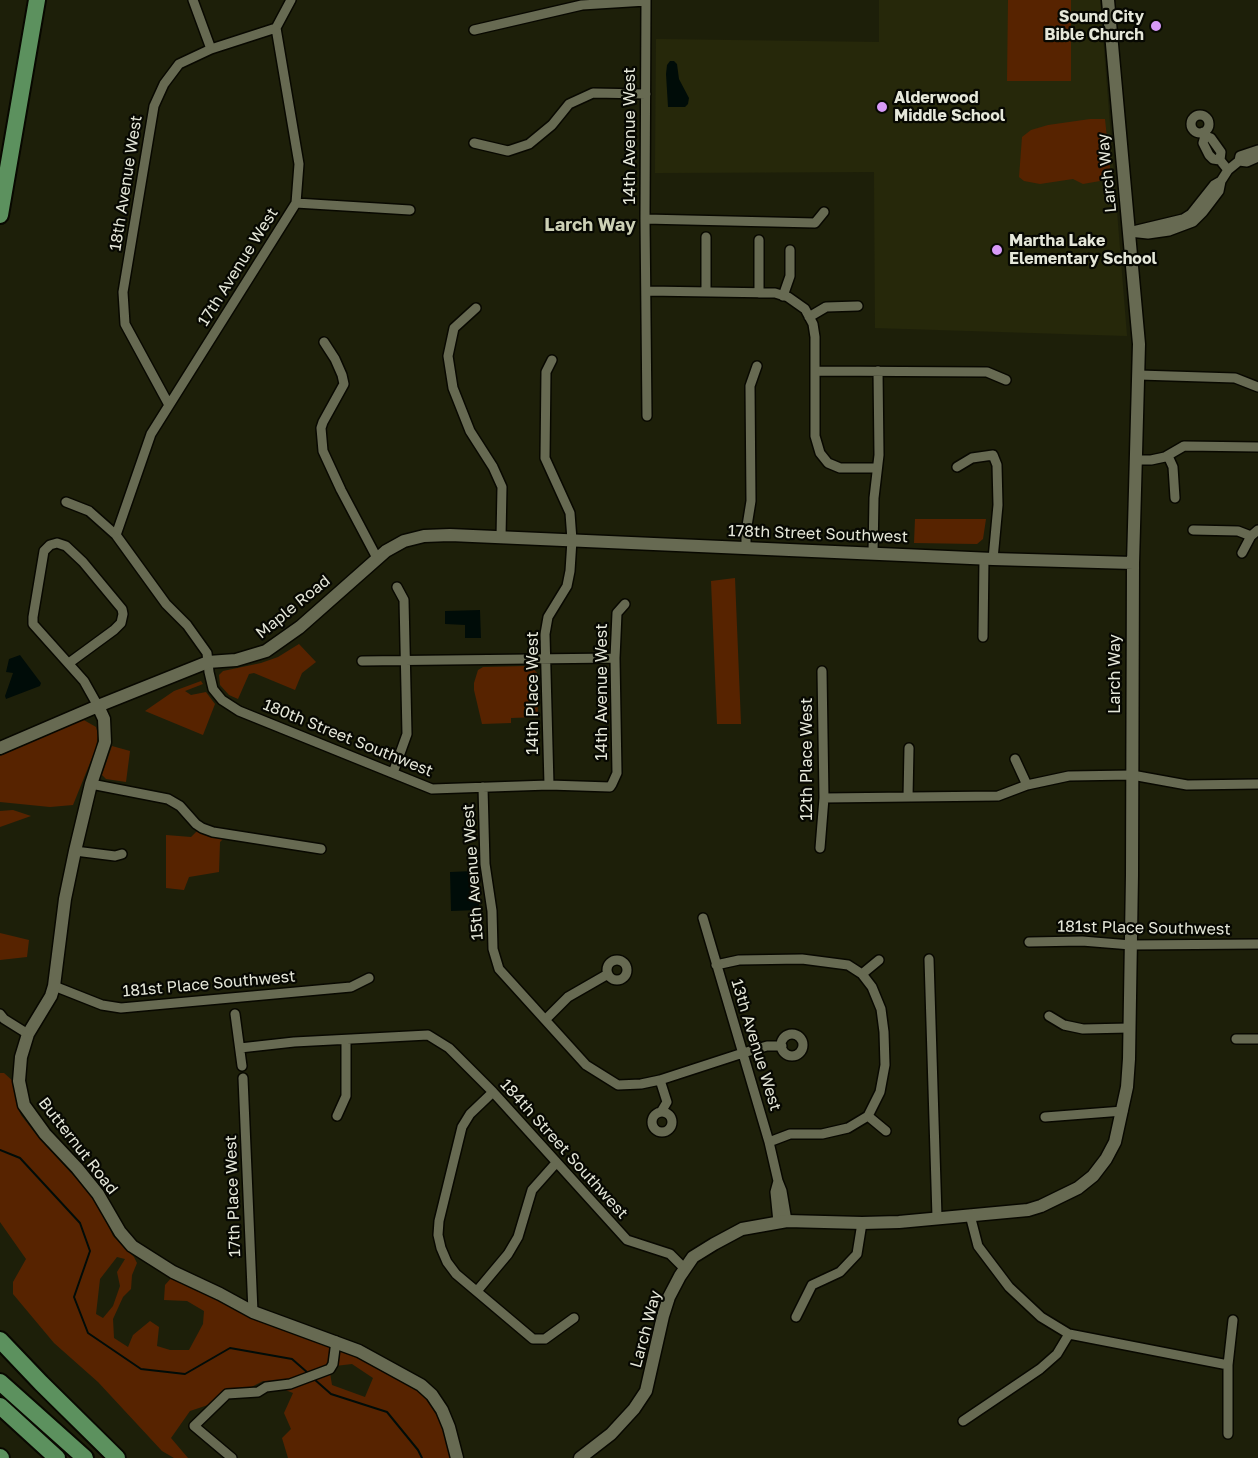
<!DOCTYPE html>
<style>
body{margin:0}
canvas{display:block;background:#1d1f09}
</style>
<canvas width="1258" height="1458"></canvas>
<script>
const g = document.querySelector('canvas').getContext('2d');
g.lineJoin = 'round';
function fill(path, color) { g.fillStyle = color; g.fill(path, 'evenodd'); }
const poly = rows => new Path2D(rows.map(r => 'M' + r).join(''));
function stroke(path, color, width, dash) { g.strokeStyle = color; g.lineWidth = width; g.lineCap = dash ? 'butt' : 'round'; g.setLineDash(dash || []); g.stroke(path); }
function label(font, color, halo, rows, align = 'center') {
  g.font = font + ' "Golos Text",sans-serif'; g.lineWidth = 4.5; g.setLineDash([]); g.textBaseline = 'middle'; g.strokeStyle = halo; g.fillStyle = color; for (const [text, x, y, turn = 0] of rows) {
    g.save(); g.translate(x, y); g.rotate((+turn || 0) * Math.PI / 180); g.textAlign = isNaN(turn) ? turn : align; if (halo) g.strokeText(text, 0, 0); g.fillText(text, 0, 0); g.restore();
  }
}
fill(poly([
 [879,0,1100,0,1127,336,875,328,874,172,655,173,656,39,879,42]
]), '#26280a');
fill(poly([
 [1008,0,1071,0,1071,81,1007,81],
 [1090,119,1105,119,1110,167,1109,177,1100,181,1083,184,1073,179,1040,184,1024,181,1019,177,1022,137,1031,130,1048,125],
 [915,519,986,519,983,539,977,544,914,543],
 [735,578,741,724,717,724,711,581],
 [299,644,316,662,302,673,295,690,254,673,249,674,238,699,229,695,220,685,219,675,223,671,261,663,278,657],
 [526,666,532,667,537,673,538,717,511,718,511,723,482,724,474,690,474,683,478,670,483,667],
 [201,681,203,684,185,691,191,695,206,692,215,704,203,735,145,711,174,691],
 [82,719,96,727,98,735,96,748,73,805,50,807,0,802,0,756],
 [112,746,130,751,126,782,106,779,102,775],
 [13,810,31,816,0,827,0,811],
 [198,830,225,837,220,842,219,872,189,877,184,890,166,888,166,835,191,837],
 [0,933,29,940,27,957,0,960],
 [0,1073,4,1073,14,1082,17,1106,21,1115,38,1137,96,1200,113,1236,134,1257,137,1263,132,1275,131,1289,123,1297,113,1319,114,1338,128,1347,133,1335,150,1321,159,1327,157,1346,170,1350,189,1350,203,1324,204,1311,187,1301,164,1300,165,1285,173,1276,331,1342,417,1387,447,1425,453,1458,288,1458,282,1438,291,1429,284,1413,293,1393,263,1381,232,1397,190,1411,171,1438,188,1458,174,1458,162,1451,98,1382,54,1343,13,1294,13,1282,26,1259,0,1222],
 [117,1257,125,1259,117,1272,120,1286,113,1306,103,1318,96,1314,100,1279],
 [352,1364,373,1378,365,1397,332,1385,330,1373,335,1366]
]), '#572300');
fill(poly([
 [670,61,674,61,677,64,679,79,689,98,688,104,685,107,668,107,666,74,667,65],
 [480,610,481,638,465,638,465,625,445,624,445,611],
 [20,655,41,683,40,686,6,699,5,696,13,673,6,672,9,659],
 [473,871,480,910,451,911,450,872]
]), '#000c08');
stroke(poly([
 [0,1150,20,1158,80,1223,90,1251,74,1297,88,1333,141,1369,185,1374,230,1348,292,1359,308,1373],
 [314,1379,331,1394,387,1412,418,1450,422,1458]
]), '#000c08', 2);
const street = poly([
 [193,0,211,49],
 [291,0,276,28,299,164,296,203,151,434,116,535,166,604,187,625,207,653,209,672,213,689,222,700,239,711,432,789,549,785,610,787,612,784,617,773,615,658,617,613,625,604],
 [646,0,645,219,647,416],
 [474,30,582,5,646,1],
 '1191 124a9 9 0 1 1 18 0a9 9 0 1 1-18 0Z',
 [1203,132,1205,136,1203,143,1209,155,1213,159,1220,160,1228,170],
 [1205,136,1211,138,1221,152,1220,160],
 [474,143,508,151,529,144,552,125,569,104,593,93,646,94],
 [1239,161,1247,162,1258,157],
 [296,203,410,210],
 [645,219,815,223,824,212],
 [1133,231,1183,219,1191,214,1214,185,1221,181],
 [1129,232,1148,234,1169,231,1193,222,1203,212,1219,191,1221,181,1228,170,1239,161,1240,156,1258,150],
 [706,237,706,292],
 [647,291,775,293,788,297,805,309,813,324,815,337,815,436,820,453,828,463,840,468,877,468],
 [759,293,759,240],
 [783,296,790,276,790,250],
 [476,308,454,328,448,356,453,388,470,431,493,467,502,487,501,537],
 [809,317,826,307,858,306],
 [324,342,335,359,342,375,344,384,323,422,321,428,323,451,341,490,377,558],
 [816,371,987,372,1006,380],
 [1139,375,1235,378,1258,387],
 [169,405,125,324,123,292,154,106,164,84,179,64,211,49,276,28],
 [1168,456,1173,467,1175,498],
 [1136,460,1151,460,1165,457,1184,446,1258,447],
 [957,467,972,458,993,455,997,465,998,505,993,559],
 [66,502,89,511,116,535],
 [1193,530,1238,531,1251,536],
 [746,548,746,532,751,501,750,386,757,366],
 [873,553,874,498,879,455,878,371],
 [1242,553,1251,536,1258,530],
 [983,637,984,558],
 [362,661,615,658],
 [69,663,114,630,121,623,123,614,122,609,83,562,66,546,57,543,50,545,44,551,33,617,33,624,84,681,98,706],
 [1015,759,1027,785],
 [393,773,407,734,404,600,397,587],
 [91,784,168,799,180,806,196,824,202,828,213,832,321,849],
 [549,785,545,634,548,617,567,586,570,571,572,540,570,513,545,458,546,372,552,360],
 [483,787,485,864,492,911,493,949,499,969,586,1065,618,1085,641,1084,660,1080,743,1053,767,1046,782,1046],
 [908,797,909,748],
 [824,798,998,796,1027,785,1069,776,1132,775,1187,785,1258,784],
 [820,848,824,798,822,671],
 [75,851,115,856,122,854],
 [703,918,769,1142,778,1181,782,1191,787,1221],
 [1029,942,1082,941,1131,945,1258,944],
 [929,959,937,1217],
 '607 970a10 10 0 1 1 20 0a10 10 0 1 1-20 0Z',
 [716,965,739,960,802,959,848,965,862,974,872,987,881,1009,884,1032,885,1065,880,1092,868,1116],
 [862,974,879,960],
 [54,986,102,1005,121,1008,351,987,369,978],
 [0,1014,4,1019,28,1034],
 [235,1014,242,1066],
 [1049,1016,1064,1025,1083,1029,1129,1028],
 [546,1019,568,997,608,974],
 '781 1045a11 11 0 1 1 22 0a11 11 0 1 1-22 0Z',
 [1236,1039,1258,1039],
 [240,1048,294,1042,428,1035,449,1048,493,1092,627,1240,670,1254,685,1269],
 [243,1078,253,1312],
 [660,1080,667,1102,661,1112],
 [493,1092,470,1114,462,1127,439,1221,438,1235,441,1248,447,1262,456,1274,533,1339,545,1339,574,1318],
 '652 1122a10 10 0 1 1 20 0a10 10 0 1 1-20 0Z',
 [337,1116,346,1096,346,1040],
 [1045,1117,1123,1111],
 [769,1142,790,1134,822,1134,848,1128,868,1116,886,1131],
 [778,1181,775,1192,778,1222],
 [970,1215,978,1246,1009,1287,1041,1317,1069,1334,1228,1365],
 [477,1291,508,1254,518,1237,532,1190,556,1163],
 [796,1317,812,1285,840,1272,857,1254,862,1223],
 [963,1421,1040,1369,1057,1354,1069,1334],
 [1228,1434,1228,1365,1233,1320],
 [232,1458,194,1426,227,1394,258,1392,266,1387,290,1384,330,1369,333,1364,336,1341]
]);
const secondary = poly([
 [98,706,104,719,105,742,91,784,75,851,65,899,54,986,51,996,28,1034,21,1057,19,1081,24,1105,45,1134,77,1168,98,1194,120,1232,132,1246,173,1272,220,1294,253,1312,359,1351,421,1385,432,1395,442,1410,449,1427,457,1458],
 [0,748,98,706,208,662,236,660,266,651,300,627,386,551,404,541,424,536,450,535,993,559,1133,563],
 [580,1458,611,1434,634,1409,646,1391,663,1316,669,1297,680,1276,693,1257,714,1244,742,1229,787,1221,862,1223,899,1222,1028,1210,1041,1206,1078,1188,1093,1176,1106,1159,1115,1142,1127,1087,1129,1059,1132,875,1133,563,1139,344,1108,0]
]);
const highway = poly([
 [0,215,37,0],
 [0,1340,41,1383,117,1458],
 [0,1382,85,1458],
 [0,1406,57,1458],
 [0,1457,1,1458]
]);
stroke(street, '#080800', 12);
stroke(secondary, '#080800', 15);
stroke(highway, '#080800', 20);
stroke(street, '#676a52', 9);
stroke(secondary, '#676a52', 12);
stroke(highway, '#5c915e', 16);
for (const [x, y, r, color] of [
 [1156,26,6,"#d89af8"],
 [882,107,6,"#d89af8"],
 [997,250,6,"#d89af8"]
]) { const dot = new Path2D(); dot.arc(x, y, r, 0, 2 * Math.PI); g.fillStyle = color; g.fill(dot); stroke(dot, '#070802', 2); }
label('bold 16px', '#e5e7d9', '#070802', [
 ["Sound City",1144,17,"right"],
 ["Bible Church",1144,35,"right"],
 ["Alderwood",894,98],
 ["Middle School",894,116],
 ["Martha Lake",1009,241],
 ["Elementary School",1009,259]
], 'left');
label('16px', '#e5e7d9', '#070802', [
 ["14th Avenue West",630,136,-90],
 ["Larch Way",1107,173,-96],
 ["18th Avenue West",126,183,-81],
 ["17th Avenue West",238,267,-58],
 ["178th Street Southwest",818,534,2],
 ["Maple Road",293,607,-39],
 ["Larch Way",1115,674,-90],
 ["14th Avenue West",602,692,-90],
 ["14th Place West",533,693,-90],
 ["180th Street Southwest",348,738,22],
 ["12th Place West",807,759,-90],
 ["15th Avenue West",473,872,-94],
 ["181st Place Southwest",1144,928,1],
 ["181st Place Southwest",209,984,-5],
 ["13th Avenue West",756,1045,73],
 ["Butternut Road",78,1146,52],
 ["184th Street Southwest",564,1149,48],
 ["17th Place West",233,1196,-92],
 ["Larch Way",646,1329,-75]
]);
label('bold 18px', '#ccd0b5', '#070802', [
 ["Larch Way",590,225]
]);
</script>
